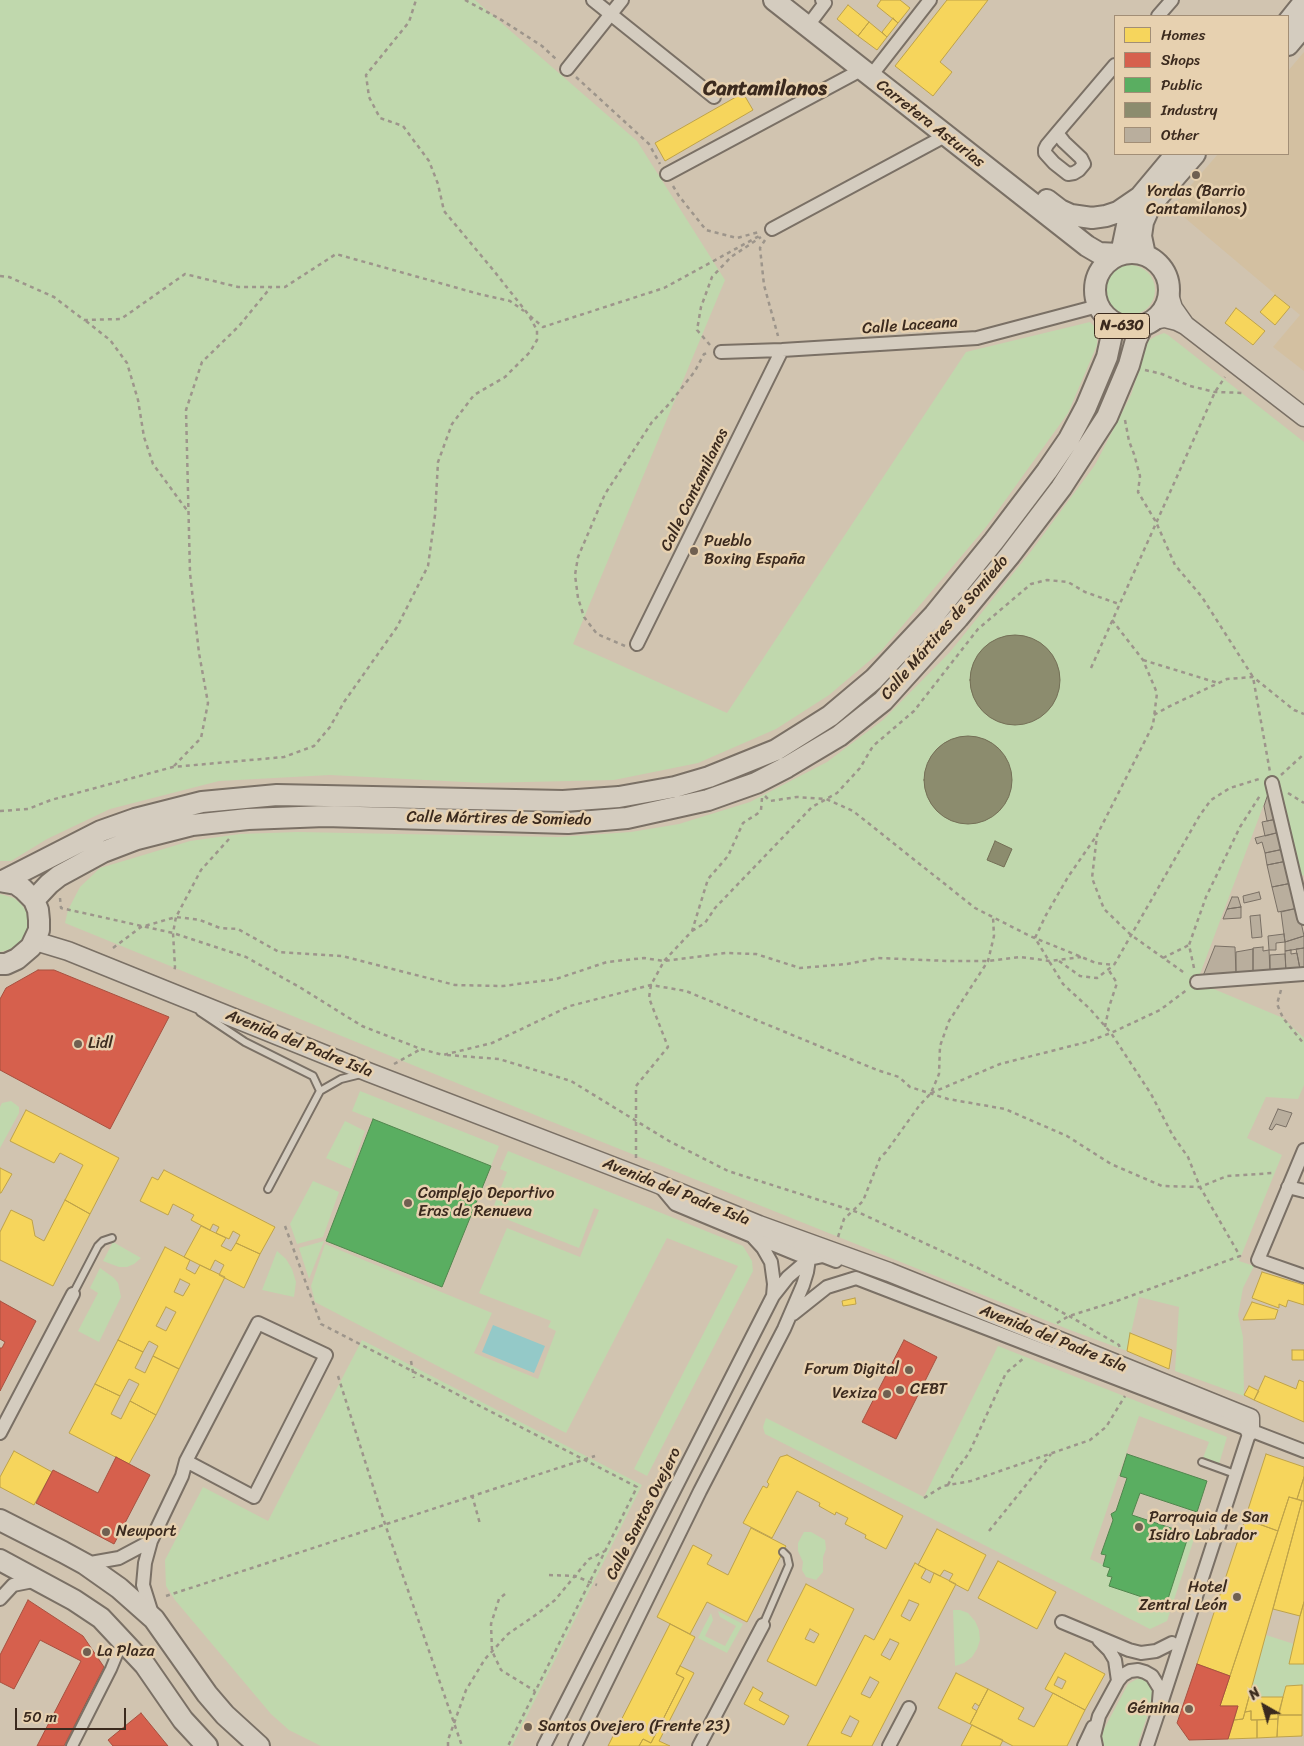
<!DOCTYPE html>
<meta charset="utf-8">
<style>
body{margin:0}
#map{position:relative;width:1304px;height:1746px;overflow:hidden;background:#d1c4b0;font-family:Sriracha,sans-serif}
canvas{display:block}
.legend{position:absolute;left:1114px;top:15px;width:175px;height:140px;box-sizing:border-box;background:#e7d1b0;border:1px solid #a28e76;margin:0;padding:6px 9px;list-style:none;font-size:15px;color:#3b2a1e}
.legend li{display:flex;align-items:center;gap:10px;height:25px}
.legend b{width:25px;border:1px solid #a28e76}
.north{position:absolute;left:1239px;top:1681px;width:50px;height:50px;-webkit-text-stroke:4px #e7d1b0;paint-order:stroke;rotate:322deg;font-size:14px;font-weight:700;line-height:20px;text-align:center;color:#3b2a1e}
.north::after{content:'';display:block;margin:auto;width:18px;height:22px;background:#3b2a1e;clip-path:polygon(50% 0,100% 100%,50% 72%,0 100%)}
.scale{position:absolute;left:15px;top:1708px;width:111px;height:22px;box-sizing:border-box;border:2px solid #3b2a1e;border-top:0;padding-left:6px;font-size:15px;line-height:18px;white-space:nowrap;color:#3b2a1e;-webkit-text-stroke:4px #e7d1b0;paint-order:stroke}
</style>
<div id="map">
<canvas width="1304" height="1746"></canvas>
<ul class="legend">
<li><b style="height:14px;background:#f6d55c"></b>Homes</li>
<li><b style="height:14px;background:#d6604d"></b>Shops</li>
<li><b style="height:14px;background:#5aae61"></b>Public</li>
<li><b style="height:14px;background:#8c8c6e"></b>Industry</li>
<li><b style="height:14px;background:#b9ae9d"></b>Other</li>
</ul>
<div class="north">N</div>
<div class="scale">50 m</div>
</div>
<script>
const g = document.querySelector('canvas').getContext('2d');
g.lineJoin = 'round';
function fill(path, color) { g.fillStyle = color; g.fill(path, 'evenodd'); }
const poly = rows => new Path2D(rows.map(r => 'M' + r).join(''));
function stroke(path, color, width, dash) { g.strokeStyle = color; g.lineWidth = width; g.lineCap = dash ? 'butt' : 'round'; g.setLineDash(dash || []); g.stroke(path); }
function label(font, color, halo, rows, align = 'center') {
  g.font = font + ' Sriracha,sans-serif'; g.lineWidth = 5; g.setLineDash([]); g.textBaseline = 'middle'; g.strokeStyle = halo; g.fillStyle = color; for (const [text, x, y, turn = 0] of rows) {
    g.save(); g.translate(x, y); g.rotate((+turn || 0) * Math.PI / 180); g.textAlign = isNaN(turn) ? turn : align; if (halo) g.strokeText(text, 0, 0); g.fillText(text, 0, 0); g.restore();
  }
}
fill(poly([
 [1304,52,1304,371,1273,347,1300,315,1172,207,1218,154,1288,154,1288,71]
]), '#d3c0a1');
fill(poly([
 [0,0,475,0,637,141,725,280,573,644,727,713,966,352,1090,322,1097,329,1097,345,1068,413,986,527,881,651,829,695,776,729,698,763,614,780,483,783,330,775,219,781,110,809,47,839,11,861,0,861],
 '1105 290a25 25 0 1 1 50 0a25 25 0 1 1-50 0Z',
 [1164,333,1168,335,1304,442,1304,876,1293,869,1270,788,1197,982,1283,1018,1304,1038,1304,1085,1298,1099,1266,1097,1247,1138,1282,1155,1239,1261,1254,1266,1243,1288,1238,1315,1243,1337,1244,1396,1175,1371,1179,1307,1139,1297,1127,1351,1070,1330,540,1117,65,923,68,910,80,887,100,868,190,841,240,834,297,832,558,837,631,832,679,824,750,802,827,762,883,720,950,652,1032,550,1095,465,1131,395,1148,341,1156,336],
 [1110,370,1114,371,1098,411,1056,481,951,613,886,685,845,721,780,763,731,784,657,805,567,814,290,809,60,865,56,862,103,838,187,813,263,804,657,799,870,693],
 [0,894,14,898,21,904,26,911,28,920,27,930,23,939,16,946,8,950,0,952],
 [360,1091,499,1146,491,1166,352,1111],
 [11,1101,19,1107,19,1113,0,1148,0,1107,2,1103],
 [345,1121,365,1131,351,1169,326,1158],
 [508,1151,743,1246,752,1261,753,1271,647,1476,634,1469,738,1266,667,1238,566,1433,315,1302,311,1286,325,1244,492,1313,474,1353,538,1379,556,1331,548,1327,551,1321,479,1293,507,1228,580,1257,599,1210,594,1208,579,1248,491,1213,507,1172,500,1169],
 [313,1181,339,1192,323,1237,297,1244,290,1224],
 [324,1241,309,1279,299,1248],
 [113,1242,141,1258,134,1264,127,1267,119,1267,103,1261],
 [277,1251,286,1259,292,1269,296,1282,294,1297,262,1290],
 [100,1268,114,1278,118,1283,121,1297,99,1342,78,1331,98,1293,90,1288],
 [362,1340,642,1485,512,1746,321,1746,289,1730,271,1714,175,1600,166,1586,165,1560,203,1487,268,1521],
 [998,1346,1227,1437,1219,1464,1203,1458,1209,1442,1139,1416,1090,1559,1110,1568,1107,1576,1112,1577,1109,1586,1165,1604,1189,1534,1195,1536,1167,1621,1150,1629,765,1434,763,1427,766,1418,924,1497],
 [804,1532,811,1532,825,1540,826,1549,823,1557,823,1572,816,1580,806,1577,802,1570,803,1562,798,1551,798,1543],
 [953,1610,960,1610,968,1613,975,1621,979,1630,980,1640,977,1649,972,1657,964,1663,955,1666],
 [718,1611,743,1624,727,1653,698,1638,711,1613,713,1620,705,1636,725,1646,736,1626,720,1617],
 [1266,1635,1294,1644,1289,1664,1304,1664,1304,1685,1286,1686,1283,1697,1249,1697],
 [1137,1679,1144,1679,1150,1683,1154,1689,1154,1696,1137,1746,1104,1746,1102,1736,1104,1729,1128,1684]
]), '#c0d8ad');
fill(poly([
 [493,1325,545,1346,534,1373,482,1352]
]), '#94c9c8');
const homes = poly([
 [881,0,900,0,910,8,898,23,877,6,881,0],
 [947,0,988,0,940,62,952,72,933,96,895,66,947,0],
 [848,5,869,22,858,36,837,19,848,5],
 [893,18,898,23,887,37,882,32,893,18],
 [869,22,887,37,877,50,858,36,869,22],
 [743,93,753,110,665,161,655,143,743,93],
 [1275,295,1290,307,1275,325,1260,312,1275,295],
 [1236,308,1265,331,1253,345,1225,323,1236,308],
 [26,1110,119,1158,90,1214,65,1200,83,1165,60,1153,54,1163,10,1141,26,1110],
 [0,1168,12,1174,1,1193,0,1193,0,1168],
 [164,1170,275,1227,260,1254,236,1243,240,1235,233,1231,229,1239,216,1233,219,1227,213,1224,210,1230,191,1220,194,1215,173,1204,168,1215,140,1201,152,1177,158,1180,164,1170],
 [65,1200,90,1214,53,1286,0,1260,0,1232,11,1210,32,1220,35,1236,44,1241,65,1200],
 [201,1226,226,1238,221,1246,231,1251,236,1243,260,1254,244,1288,219,1275,224,1265,215,1260,210,1270,184,1257,201,1226],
 [165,1247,190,1260,186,1269,195,1274,200,1265,225,1277,179,1369,153,1356,158,1346,149,1341,143,1352,118,1340,165,1247],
 [180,1279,190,1284,183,1296,174,1292,180,1279],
 [166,1307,176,1312,166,1331,156,1326,166,1307],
 [1262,1272,1304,1285,1304,1305,1288,1300,1286,1307,1279,1304,1279,1308,1252,1298,1262,1272],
 [855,1298,856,1304,843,1306,842,1301,855,1298],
 [1252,1302,1278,1310,1275,1319,1243,1320,1252,1302],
 [1130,1333,1172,1350,1169,1369,1127,1351,1130,1333],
 [118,1340,143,1352,135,1368,145,1373,153,1356,179,1369,156,1415,130,1401,139,1384,129,1379,120,1396,95,1384,118,1340],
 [1292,1350,1304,1350,1304,1360,1292,1360,1292,1350],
 [1265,1376,1296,1389,1299,1380,1304,1382,1304,1422,1254,1400,1265,1376],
 [95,1384,120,1396,111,1414,121,1419,130,1401,156,1415,129,1464,69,1433,95,1384],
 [1249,1386,1259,1391,1254,1400,1244,1395,1249,1386],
 [14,1451,52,1472,34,1505,0,1487,0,1477,14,1451],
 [1266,1454,1304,1467,1304,1477,1297,1499,1289,1497,1278,1531,1245,1519,1266,1454],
 [787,1455,903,1516,886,1549,865,1538,866,1535,845,1524,848,1518,836,1512,835,1515,819,1506,820,1503,797,1491,772,1538,743,1523,763,1486,767,1488,769,1484,767,1482,780,1457,787,1455],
 [1304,1477,1304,1501,1297,1499,1304,1477],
 [1289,1497,1302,1501,1243,1719,1234,1720,1238,1706,1220,1706,1289,1497],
 [1302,1501,1304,1501,1304,1602,1300,1616,1273,1609,1302,1501],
 [1245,1519,1278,1531,1230,1676,1197,1664,1245,1519],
 [751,1528,786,1546,747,1622,707,1602,690,1634,657,1617,693,1545,712,1555,707,1564,728,1575,751,1528],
 [937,1529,986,1555,968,1591,949,1581,953,1574,944,1570,940,1576,918,1565,937,1529],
 [998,1561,1056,1592,1037,1629,978,1598,998,1561],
 [915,1563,926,1569,921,1578,930,1583,934,1573,956,1584,872,1746,807,1746,865,1635,874,1640,915,1563],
 [909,1600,919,1604,910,1621,901,1616,909,1600],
 [890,1639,899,1643,890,1660,881,1655,890,1639],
 [870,1677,879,1682,870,1698,861,1694,870,1677],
 [850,1716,859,1721,851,1737,841,1733,850,1716],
 [806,1584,854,1609,816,1686,767,1661,806,1584],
 [810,1629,819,1634,814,1643,805,1639,810,1629],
 [1304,1602,1304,1664,1289,1664,1300,1616,1304,1602],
 [670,1624,695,1637,676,1674,684,1678,651,1743,643,1739,639,1746,608,1746,670,1624],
 [1065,1653,1105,1674,1085,1710,1045,1689,1065,1653],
 [1058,1677,1066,1681,1062,1689,1054,1685,1058,1677],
 [680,1666,694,1673,659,1741,670,1746,639,1746,643,1739,651,1743,684,1678,676,1674,680,1666],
 [956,1673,988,1689,979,1706,975,1703,972,1708,977,1711,970,1724,938,1708,956,1673],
 [1302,1685,1302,1715,1278,1715,1286,1686,1302,1685],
 [753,1687,763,1693,759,1700,789,1716,784,1725,744,1704,753,1687],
 [988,1689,1024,1708,1018,1719,1034,1727,1053,1693,1085,1710,1067,1746,1013,1746,970,1724,988,1689],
 [1249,1697,1283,1697,1278,1719,1251,1720,1251,1711,1245,1712,1249,1697],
 [1251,1711,1251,1720,1257,1720,1257,1738,1228,1739,1234,1720,1243,1719,1245,1712,1251,1711],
 [1278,1715,1302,1715,1302,1736,1277,1737,1278,1715],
 [1278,1719,1277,1737,1257,1738,1257,1720,1278,1719],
 [972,1725,1003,1740,1000,1746,961,1746,972,1725]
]);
fill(homes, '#f6d55c');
stroke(homes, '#bea249', 1);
const shops = poly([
 [38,970,54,970,169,1017,110,1129,0,1070,0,999,6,988,38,970],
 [0,1301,36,1321,0,1391,0,1348,2,1348,5,1342,0,1339,0,1301],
 [904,1340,937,1357,896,1439,862,1422,904,1340],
 [116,1457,150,1475,114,1544,36,1503,53,1470,98,1493,116,1457],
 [28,1600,83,1636,104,1667,64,1746,37,1746,81,1661,40,1640,14,1689,0,1682,0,1655,28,1600],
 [1197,1664,1230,1676,1220,1706,1238,1706,1228,1739,1189,1740,1177,1723,1197,1664],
 [141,1713,168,1746,113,1746,108,1740,141,1713]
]);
fill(shops, '#d6604d');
stroke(shops, '#a8503f', 1);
const public = poly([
 [373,1119,491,1166,442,1287,326,1241,373,1119],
 [1127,1454,1207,1481,1197,1512,1140,1493,1132,1515,1189,1534,1166,1605,1109,1586,1112,1577,1107,1576,1110,1568,1103,1566,1106,1555,1101,1554,1113,1520,1111,1514,1116,1511,1127,1478,1120,1476,1127,1454]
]);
fill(public, '#5aae61');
stroke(public, '#51864d', 1);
const industry = poly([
 '970 680a45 45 0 1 1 90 0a45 45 0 1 1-90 0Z',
 '924 780a44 44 0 1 1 88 0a44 44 0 1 1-88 0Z',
 [995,841,1012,849,1004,867,987,860,995,841]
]);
fill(industry, '#8c8c6e');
stroke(industry, '#746f56', 1);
const building = poly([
 [1270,788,1277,819,1267,821,1264,806,1270,788],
 [1277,819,1280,832,1265,836,1262,822,1277,819],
 [1280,832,1284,849,1265,853,1262,842,1257,844,1255,838,1280,832],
 [1284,849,1287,861,1267,865,1265,853,1284,849],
 [1287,861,1292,883,1272,887,1267,865,1287,861],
 [1292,883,1298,908,1278,912,1272,887,1292,883],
 [1259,892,1261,899,1244,903,1243,896,1259,892],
 [1232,897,1238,897,1241,907,1227,909,1232,897],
 [1241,907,1241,918,1223,919,1227,909,1241,907],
 [1298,908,1304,936,1285,942,1281,912,1298,908],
 [1260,915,1262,937,1252,938,1250,916,1260,915],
 [1284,934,1285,942,1276,943,1276,950,1269,950,1268,936,1284,934],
 [1304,936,1304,948,1285,951,1285,942,1304,936],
 [1215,946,1235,947,1236,974,1203,976,1215,946],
 [1263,947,1263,951,1269,950,1270,971,1253,973,1253,948,1263,947],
 [1304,948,1304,968,1300,969,1296,949,1304,948],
 [1253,949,1253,973,1236,974,1236,952,1253,949],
 [1291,950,1291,954,1297,953,1300,969,1286,972,1285,951,1291,950],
 [1285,954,1286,972,1270,971,1270,955,1285,954],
 [1278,1109,1292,1113,1286,1127,1276,1124,1272,1130,1269,1129,1278,1109]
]);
fill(building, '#b9ae9d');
stroke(building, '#7a7065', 1);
const service = poly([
 [200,1012,245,1042,313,1076,320,1091],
 [268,1189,320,1091,341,1079,361,1074],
 [73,1294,98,1246,103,1241,112,1238],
 [1202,1462,1235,1474],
 [763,1625,789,1565,787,1556,783,1552]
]);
const pedestrian = poly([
 [72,1746,111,1669,123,1640]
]);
const minor = poly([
 [593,0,714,97],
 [1158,16,1172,0],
 [807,27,825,3,822,0],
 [567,69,622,0],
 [870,77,930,0],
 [1057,133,1064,142,1081,158,1084,164,1079,170,1074,173,1068,174,1054,163,1045,153,1045,149,1047,145,1057,133,1115,65],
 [667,174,861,70],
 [772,229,945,136],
 [721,352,782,350,977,338,1098,306],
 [637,644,782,350],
 [1272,783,1304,918],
 [1197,982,1304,974],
 [1304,1150,1258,1260,1304,1276],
 [660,1186,675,1204,752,1236,763,1248,771,1262,774,1284,773,1296],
 [1288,1187,1304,1191],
 [755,1237,799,1255],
 [793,1314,827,1287,856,1278,1304,1451],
 [0,1433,73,1294],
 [85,1564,119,1558,151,1541],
 [0,1599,13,1585,38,1580],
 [153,1617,143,1585,145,1563,151,1541,182,1476,186,1461,258,1323,326,1355,254,1497,186,1461],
 [1062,1622,1129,1650,1141,1653,1156,1651,1172,1643],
 [1099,1640,1109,1650,1115,1660,1118,1681],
 [1158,1713,1250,1431],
 [544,1746,773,1296,788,1277,809,1259,823,1256,836,1261],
 [575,1746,700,1491,784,1329,803,1285,807,1272,809,1259,804,1249,790,1243],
 [699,1746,763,1625],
 [889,1746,909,1708],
 [1084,1746,1093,1727],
 [1096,1746,1094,1736,1099,1716,1118,1681,1123,1675,1130,1671,1138,1670,1145,1672,1152,1676,1160,1689,1158,1713,1147,1746]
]);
const secondary = poly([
 [1169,295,1173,308,1185,325],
 [1154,320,1165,318,1177,321,1185,325,1304,417],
 [35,941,68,951,368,1072,656,1183,759,1225,889,1272,1250,1418,1250,1431]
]);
const primary = poly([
 [774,0,1087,246,1099,253,1119,254],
 [1288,22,1304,2],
 [1288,45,1304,26],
 [1047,200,1060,210,1071,215,1092,218,1106,216,1118,212,1140,197],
 '1095 290a37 37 0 1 1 74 0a37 37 0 1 1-74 0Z',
 [1121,254,1130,211,1140,197,1176,154],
 [1145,255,1141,236,1143,222,1150,206,1195,154],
 [0,881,16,884,23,889,34,900,38,910,39,920,39,930,31,947,17,959,6,964,0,964],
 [3,881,101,831,135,819,202,802,277,795,563,801,619,797,675,787,709,777,776,750,830,716,874,679,934,615,994,541,1047,471,1069,439,1086,407,1107,357,1112,334,1111,321],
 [34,900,49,884,59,876,103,852,137,839,192,825,248,819,325,816,568,823,627,818,708,800,756,783,787,767,839,736,883,701,958,618,1010,555,1061,488,1107,417,1129,365,1136,340,1143,325],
 [0,1520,63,1552,85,1564,119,1588,154,1619,207,1694,225,1715,259,1746],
 [0,1560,74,1600,101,1618,145,1665,183,1720,207,1746]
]);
stroke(service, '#7a7065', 10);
stroke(pedestrian, '#7a7065', 14);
stroke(minor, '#7a7065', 16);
stroke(secondary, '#7a7065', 21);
stroke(primary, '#7a7065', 24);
stroke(poly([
 [465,0,500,19,542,46,557,60],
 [576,77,649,144,660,164],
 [673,186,679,196,706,230,737,238,759,232],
 [765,240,760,248,764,285,778,336],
 [0,276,9,277,54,297,84,320,121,319,185,274,238,287,285,287,336,254,479,294,510,301,524,311],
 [530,316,543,327,664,288,761,235],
 [86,321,110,340,127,363,138,400,144,437,153,464,189,513],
 [710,345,697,330,701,307,712,277,731,257,761,237],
 [1145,370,1162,374,1190,386,1215,392,1245,393],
 [1125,420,1129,441,1134,454,1140,476,1138,492,1156,522,1175,565,1202,597,1253,677,1270,772],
 [1112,620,1143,660,1157,693,1153,725,1097,835,1092,878,1104,909,1131,935,1186,974],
 [625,646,597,634,584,617,578,598,575,575,578,557,605,494,652,422,670,403,695,371,704,354,710,353],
 [1143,660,1218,683],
 [1091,668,1215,392,1225,377],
 [1154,715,1168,707,1227,679,1253,677,1294,710,1304,714],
 [174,766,201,738,208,703,199,653,190,573,186,410,202,362,239,326,271,287],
 [1281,775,1304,754],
 [1288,793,1304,803],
 [765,796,770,801,797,797,826,799,853,811,975,908,1030,936,1096,963,1114,965,1200,815,1211,800,1230,788,1259,779],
 [0,811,28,809,51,800,173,767,284,757,314,746,330,727,344,702,397,627,428,566,435,515,438,462,452,424,474,395,505,377,530,352,537,340,537,330,528,314,494,271,444,211,438,184,429,161,403,126,380,118,369,97,366,75,409,22,416,0],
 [229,839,201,870,176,917,200,920,220,928,238,929,279,952,342,956,455,985,503,986,556,979,607,962,644,958,664,961,726,953,756,954,800,968,847,964,878,958,948,961,988,961,1021,957,1050,961,1081,957],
 [60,898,61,908,173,933,246,957,301,988,362,1026,421,1049,443,1055,492,1043,570,1006,651,985,686,991,877,1070,899,1077,910,1087,948,1099,1005,1109,1067,1136,1111,1164,1162,1186,1200,1187,1227,1176,1273,1173],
 [692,931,705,923,715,908,812,807,837,793,860,768,873,746,914,711,978,629,1031,584,1047,580,1068,582,1085,592,1119,604],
 [113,948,141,927,176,917,173,933,175,967,174,973],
 [1163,958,1189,945],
 [1059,961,1080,976,1097,978,1114,965],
 [1194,968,1189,945,1206,897,1240,827,1261,794],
 [1281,990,1277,1004,1283,1018,1304,1044],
 [1105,1027,1109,1007,1117,983,1108,969],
 [447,1055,499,1059,571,1081,669,1141,728,1171,860,1213,978,1268,1069,1316,1119,1345,1120,1349],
 [394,1064,421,1049],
 [931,1093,1000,1064,1087,1042,1111,1033,1160,1010,1188,989],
 [636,1158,636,1086,668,1047,649,998,651,985,664,961,692,931,708,879,728,856,743,823,757,814,761,810,762,798],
 [285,1226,321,1324,637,1487,508,1746],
 [838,1237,844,1219,863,1201,880,1158,886,1152,919,1106,931,1093,939,1074,940,1046,949,1021,988,961,994,936,993,917],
 [1057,1323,1069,1316,1114,1302,1240,1256,1200,1187,1188,1157,1173,1136,1151,1094,1111,1033,1090,1009,1063,984,1035,938,1046,915,1068,877,1097,835],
 [411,1361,414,1378],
 [338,1376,385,1524,462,1746],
 [948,1485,954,1473,969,1453,1006,1373,1025,1357],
 [472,1495,480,1524],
 [924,1498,943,1486,971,1481,1090,1440,1106,1427,1125,1396],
 [989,1531,1051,1454],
 [549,1575,575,1576,597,1585],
 [505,1594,499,1599,491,1624,492,1651,501,1670,535,1691],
 [166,1596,595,1456],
 [448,1746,448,1740,466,1690,485,1659,508,1634,537,1614,555,1600,589,1559,605,1551]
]), '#9d958b', 2.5, [4, 4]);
stroke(service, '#d4ccbf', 6);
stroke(pedestrian, '#d4ccbf', 10);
stroke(minor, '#d4ccbf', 12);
stroke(secondary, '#d4ccbf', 18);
stroke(primary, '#d4ccbf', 20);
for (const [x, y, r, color] of [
 [1196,175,5,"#706051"],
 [694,551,5,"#706051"],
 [78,1044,5,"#706051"],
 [408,1203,5,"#706051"],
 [909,1370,5,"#706051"],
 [900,1390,5,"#706051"],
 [887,1394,5,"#706051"],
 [1139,1527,5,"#706051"],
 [106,1532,5,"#706051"],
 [1237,1597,5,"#706051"],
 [87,1652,5,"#706051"],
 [1189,1709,5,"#706051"],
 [528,1727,5,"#706051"]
]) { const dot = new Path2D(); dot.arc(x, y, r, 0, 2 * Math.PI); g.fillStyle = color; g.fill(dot); stroke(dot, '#e7d1b0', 2); }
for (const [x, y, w] of [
 [1122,326,55]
]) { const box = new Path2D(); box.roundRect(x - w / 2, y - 12.5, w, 25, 4); g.fillStyle = '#e7d1b0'; g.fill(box); stroke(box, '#3b2a1e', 1); }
label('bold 15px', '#3b2a1e', null, [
 ["N-630",1122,326]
]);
label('16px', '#3b2a1e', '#e7d1b0', [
 ["Carretera Asturias",930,124,38],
 ["Calle Laceana",910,326,-4],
 ["Calle Cantamilanos",695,490,-64],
 ["Calle Mártires de Somiedo",945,628,-49],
 ["Calle Mártires de Somiedo",499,819,1],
 ["Avenida del Padre Isla",299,1044,22],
 ["Avenida del Padre Isla",676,1192,22],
 ["Avenida del Padre Isla",1053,1339,22],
 ["Calle Santos Ovejero",644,1514,-63]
]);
label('16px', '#3b2a1e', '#e7d1b0', [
 ["Yordas (Barrio",1196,192,"center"],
 ["Cantamilanos)",1196,210,"center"],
 ["Pueblo",704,542],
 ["Boxing España",704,560],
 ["Lidl",88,1044],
 ["Complejo Deportivo",418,1194],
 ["Eras de Renueva",418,1212],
 ["Forum Digital",899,1370,"right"],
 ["CEBT",910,1390],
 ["Vexiza",877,1394,"right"],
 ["Parroquia de San",1149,1518],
 ["Isidro Labrador",1149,1536],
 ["Newport",116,1532],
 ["Hotel",1227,1588,"right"],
 ["Zentral León",1227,1606,"right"],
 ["La Plaza",97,1652],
 ["Gémina",1179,1709,"right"],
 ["Santos Ovejero (Frente 23)",538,1727]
], 'left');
label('bold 21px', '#3b2a1e', '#e7d1b0', [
 ["Cantamilanos",765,90]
]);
</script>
